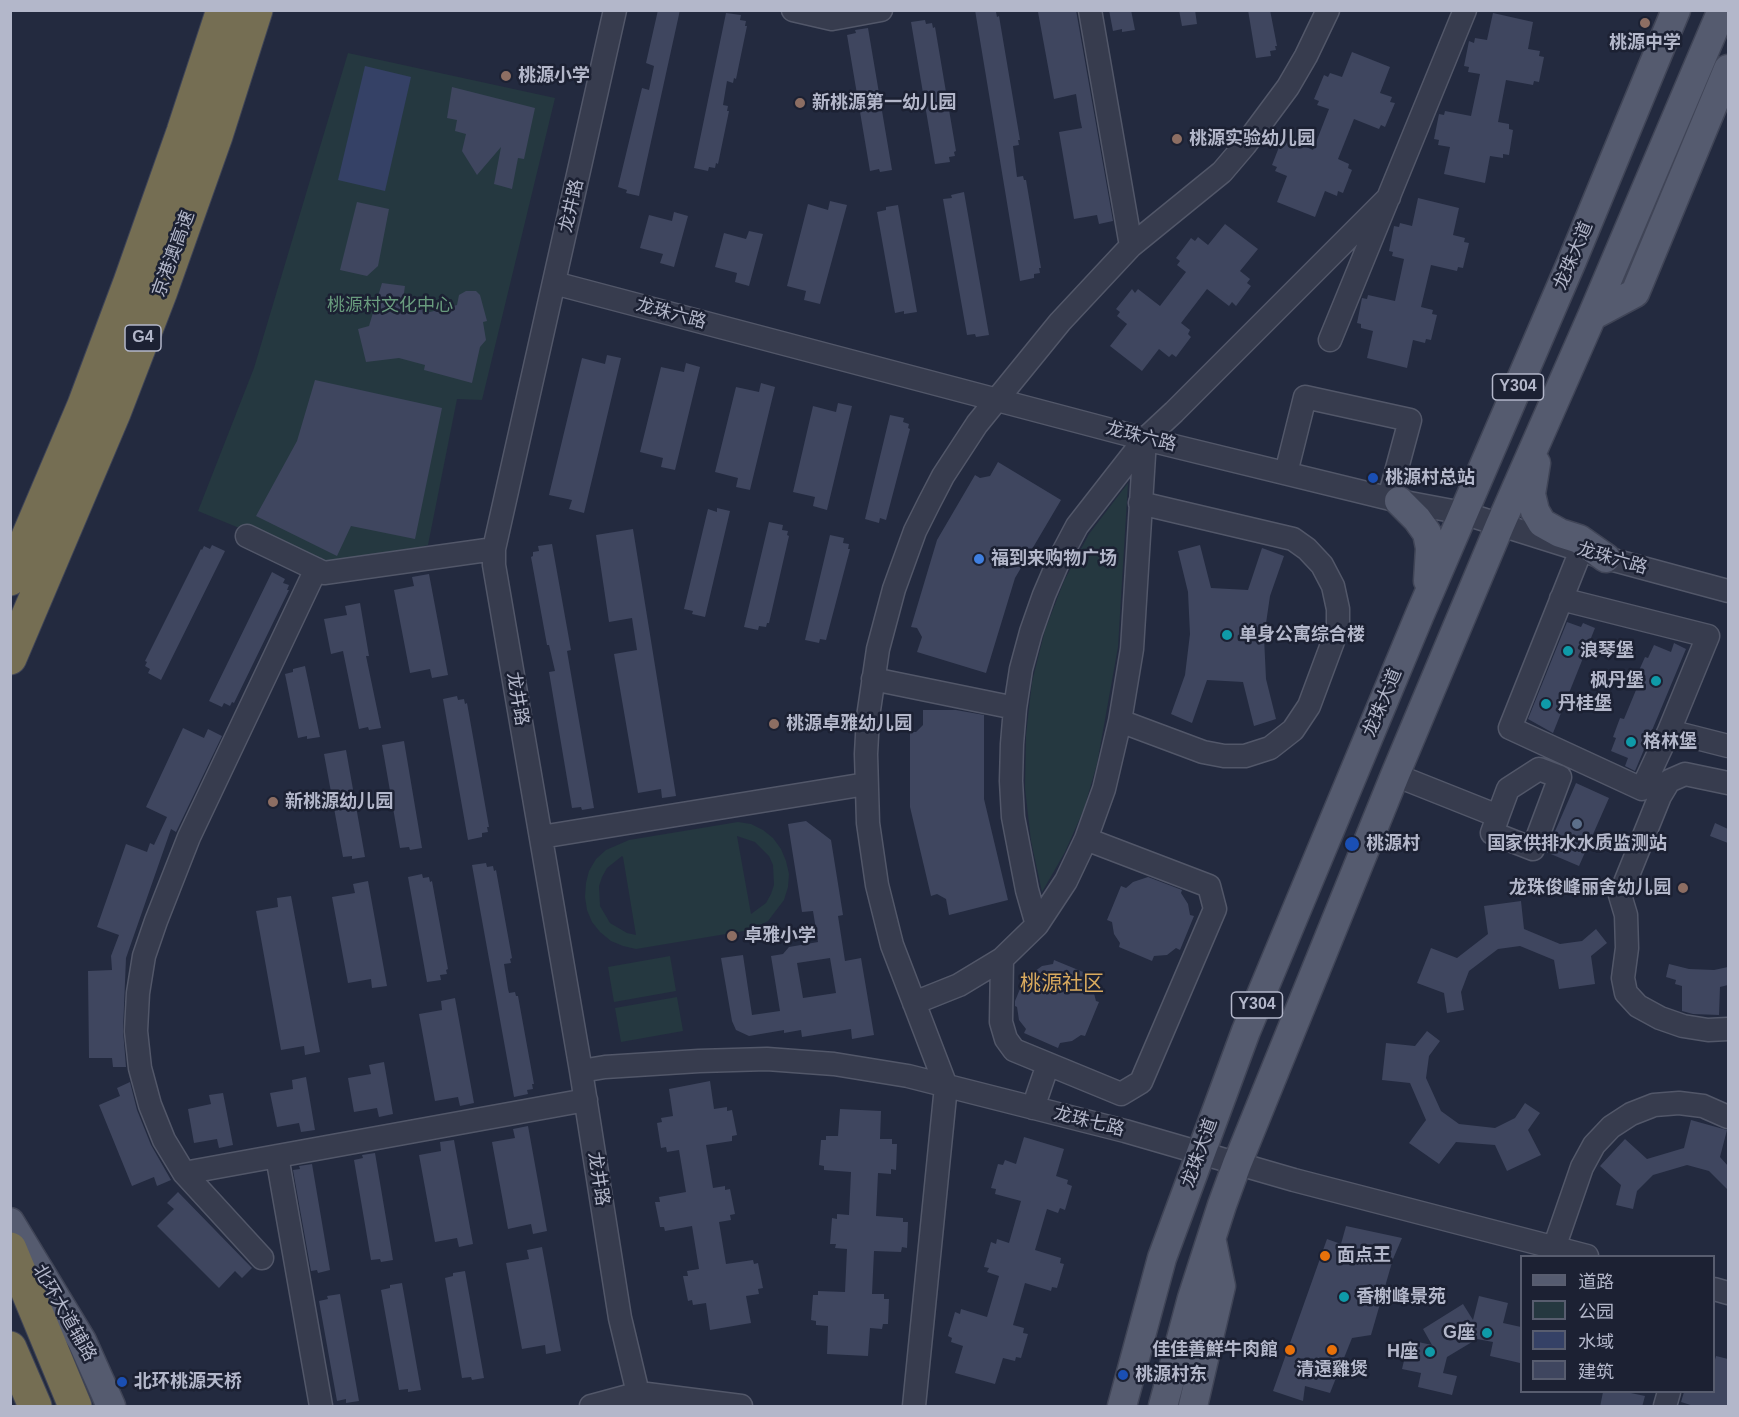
<!DOCTYPE html>
<meta charset="utf-8">
<style>
body{margin:0}
#map{position:relative;width:1739px;height:1417px;overflow:hidden;background:#232a3f;font-family:Helvetica,"Noto Sans SC",sans-serif}
canvas{display:block}
.frame{position:absolute;inset:0;border:12px solid #b3b7ca;pointer-events:none}
.legend{position:absolute;left:1520px;top:1255px;width:195px;height:138px;box-sizing:border-box;background:#1c2133;border:2px solid #585d6f;margin:0;padding:8px 10px;list-style:none;font-size:18px;color:#b3b7ca}
.legend li{display:flex;align-items:center;gap:12px;height:30px}
.legend b{width:30px;border:2px solid #585d6f}
</style>
<div id="map">
<canvas width="1739" height="1417"></canvas>
<div class="frame"></div>
<ul class="legend">
<li><b style="height:8px;background:#555b6f"></b>道路</li>
<li><b style="height:16px;background:#253840"></b>公园</li>
<li><b style="height:16px;background:#354166"></b>水域</li>
<li><b style="height:16px;background:#3f465f"></b>建筑</li>
</ul>
</div>
<script>
const g = document.querySelector('canvas').getContext('2d');
g.lineJoin = 'round';
function fill(path, color) { g.fillStyle = color; g.fill(path, 'evenodd'); }
const poly = rows => new Path2D(rows.map(r => 'M' + r).join(''));
function stroke(path, color, width, dash) { g.strokeStyle = color; g.lineWidth = width; g.lineCap = dash ? 'butt' : 'round'; g.setLineDash(dash || []); g.stroke(path); }
function label(font, color, halo, rows, align = 'center') {
  g.font = font + ' Helvetica,"Noto Sans SC",sans-serif'; g.lineWidth = 5; g.setLineDash([]); g.textBaseline = 'middle'; g.strokeStyle = halo; g.fillStyle = color; for (const [text, x, y, turn = 0] of rows) {
    g.save(); g.translate(x, y); g.rotate((+turn || 0) * Math.PI / 180); g.textAlign = isNaN(turn) ? turn : align; if (halo) g.strokeText(text, 0, 0); g.fillText(text, 0, 0); g.restore();
  }
}
fill(poly([
 [348,53,555,98,482,400,457,399,428,545,341,570,198,511,254,368],
 [1128,483,1118,647,1097,764,1084,809,1065,852,1042,892,1031,841,1025,788,1026,735,1032,682,1045,630,1064,581,1089,534],
 [738,822,751,824,763,830,773,838,781,849,786,861,789,874,788,887,784,900,768,921,756,927,744,931,636,949,623,946,611,941,600,932,592,922,587,910,585,897,586,883,589,871,596,859,606,850,629,840],
 [737,836,755,842,769,856,773,865,774,885,771,894,766,903,751,914],
 [622,856,623,857,636,935,627,933,610,923,600,906,599,886,602,877,607,868],
 [670,956,676,991,614,1002,608,967],
 [677,997,683,1031,621,1042,615,1008]
]), '#253840');
fill(poly([
 [365,66,411,77,385,191,338,180]
]), '#354166');
fill(poly([
 [658,10,680,10,639,196,626,193,627,190,618,187,642,88,649,90,654,66,646,63],
 [975,10,996,12,997,17,999,16,1020,140,1018,140,1019,145,1013,146,1017,177,1023,176,1024,180,1026,180,1041,268,1039,268,1040,273,1034,274,1034,278,1020,281],
 [1046,10,1076,10,1113,221,1099,224,1097,215,1074,219,1059,132,1082,128,1080,119,1076,94,1054,99,1038,12],
 [1109,10,1131,10,1135,30,1122,32,1122,29,1113,31],
 [1179,10,1195,10,1197,24,1182,26],
 [1248,10,1270,10,1277,46,1275,46,1276,50,1270,51,1271,56,1256,58],
 [726,13,741,15,740,20,746,21,745,26,747,26,736,79,734,78,733,83,727,81,723,105,728,106,727,111,729,111,718,164,716,163,715,168,709,167,708,171,694,168],
 [1493,13,1533,22,1528,49,1540,51,1539,56,1544,57,1539,82,1534,81,1533,85,1506,80,1498,122,1509,124,1509,129,1513,130,1509,155,1503,154,1503,158,1490,156,1485,183,1444,174,1450,147,1438,145,1439,140,1434,139,1439,114,1444,115,1445,111,1471,116,1480,74,1468,72,1469,67,1464,66,1469,41,1474,43,1475,38,1487,40],
 [925,20,926,24,932,23,933,28,935,27,956,151,954,152,955,156,949,157,950,162,935,164,911,22],
 [868,28,892,170,880,172,879,169,870,171,847,35,856,33,855,30],
 [1352,52,1390,67,1380,93,1392,97,1390,102,1395,103,1385,127,1381,125,1379,129,1354,119,1338,159,1349,164,1348,168,1352,170,1343,193,1338,191,1337,196,1325,191,1315,217,1277,202,1287,176,1275,171,1277,167,1272,165,1281,142,1286,143,1288,139,1313,150,1329,109,1317,105,1319,101,1314,99,1324,75,1328,77,1330,73,1342,77],
 [452,87,535,108,524,159,518,158,512,189,494,184,501,147,477,175,462,151,466,134,455,131,457,120,447,118],
 [964,192,989,335,976,337,975,334,967,335,943,199,952,198,951,195],
 [1418,198,1459,208,1453,235,1465,238,1464,242,1469,243,1463,268,1458,267,1457,271,1431,265,1421,307,1433,310,1432,314,1437,315,1431,340,1426,339,1425,343,1413,340,1407,368,1367,358,1373,331,1361,328,1361,324,1357,323,1362,298,1367,299,1368,295,1395,301,1404,259,1392,256,1393,252,1389,251,1394,226,1399,227,1400,223,1412,226],
 [830,201,847,205,820,304,804,300,806,291,787,286,808,204,828,210],
 [357,202,389,209,378,266,367,276,340,270],
 [898,205,917,312,904,314,904,311,895,313,877,212,886,210,886,207],
 [674,212,688,216,674,267,660,263,663,254,640,248,649,215,672,221],
 [1225,224,1258,249,1240,271,1250,279,1247,283,1251,286,1236,306,1232,302,1229,306,1207,289,1181,323,1190,330,1188,334,1191,337,1176,357,1172,354,1169,357,1159,349,1142,371,1110,346,1127,324,1117,316,1120,312,1116,309,1132,289,1135,293,1138,289,1160,306,1186,272,1177,265,1180,261,1176,258,1191,238,1195,241,1198,237,1208,245],
 [749,231,763,234,749,286,735,282,737,273,715,267,724,233,746,239],
 [382,283,405,286,402,306,422,309,426,313,457,305,459,295,466,291,476,291,480,295,487,321,483,322,486,340,480,347,472,383,424,370,425,365,399,358,366,362,358,329,369,326],
 [607,355,621,358,584,513,569,509,572,500,549,495,582,358,605,364],
 [686,363,700,367,675,470,661,467,663,458,640,452,661,367,684,372],
 [315,380,442,408,415,539,351,526,337,556,256,516,297,441],
 [761,383,775,387,750,490,736,487,738,478,715,472,736,387,759,392],
 [838,403,852,406,827,510,813,506,815,497,793,492,813,406,836,412],
 [890,415,904,418,903,422,909,424,908,428,910,429,886,520,880,518,879,523,865,519],
 [998,462,1061,500,1015,578,986,673,917,652,922,637,917,628,911,627,937,540,975,475,980,478,990,476],
 [717,508,730,511,705,617,692,614,693,611,684,609,708,509,717,512],
 [769,522,783,525,782,530,788,531,787,535,789,536,769,623,767,623,766,627,759,626,758,630,744,627],
 [633,529,676,796,662,798,661,789,638,793,614,654,637,650,632,618,609,622,596,535],
 [830,535,844,538,843,543,849,544,848,549,850,549,826,640,820,639,819,643,805,640],
 [552,544,571,650,567,651,594,808,582,810,581,807,572,808,549,672,555,671,549,645,547,645,531,557,533,556,533,552,539,551,538,546],
 [212,545,225,551,161,680,148,673,150,669,145,666,147,662,145,661,201,549,202,550,204,546,210,549],
 [1200,545,1211,588,1248,590,1262,548,1284,556,1270,596,1264,637,1266,679,1276,719,1254,726,1243,682,1207,680,1192,723,1171,714,1185,675,1190,634,1188,592,1178,551],
 [272,572,285,579,283,583,289,585,287,590,289,590,234,703,232,702,230,706,224,703,222,707,209,701],
 [429,574,448,675,432,678,430,669,410,673,394,590,414,586,412,577],
 [360,603,369,656,366,656,381,728,369,730,368,727,359,729,343,651,331,654,324,619,347,615,345,606],
 [1567,622,1581,627,1583,623,1595,628,1553,733,1528,719],
 [1674,643,1686,649,1635,771,1625,766,1628,758,1611,751,1616,738,1613,737,1620,718,1624,719,1636,690,1641,677,1637,675,1645,657,1648,658,1654,645,1671,652],
 [305,666,320,737,307,739,307,736,298,738,285,674,293,672,293,669],
 [457,696,458,700,464,699,465,704,467,703,489,827,487,827,488,832,482,833,482,837,468,840,443,699],
 [923,710,956,710,984,715,984,799,1008,900,949,915,946,899,937,894,931,896,910,807,910,732,916,732,923,725],
 [183,728,204,738,208,729,222,736,176,832,171,829,126,958,123,1030,126,1067,113,1067,112,1058,89,1058,88,971,112,970,111,956,119,935,97,927,126,844,147,852,150,843,154,845,167,817,146,807],
 [404,741,422,848,410,850,409,847,400,848,382,745],
 [346,750,365,857,352,859,352,856,343,857,324,754],
 [1576,783,1609,798,1579,866,1546,852],
 [806,821,831,840,843,915,838,916,845,961,861,958,874,1035,852,1039,851,1029,802,1037,801,1030,784,1033,784,1030,749,1036,736,1030,732,1021,721,958,743,955,752,1015,780,1011,771,956,783,954,789,947,818,942,813,911,802,912,788,824],
 [830,958,836,993,803,998,797,963],
 [1715,823,1728,829,1728,843,1710,836],
 [486,863,487,867,493,866,494,871,496,870,512,958,510,959,511,963,504,964,508,989,509,993,515,992,516,996,518,996,534,1084,532,1084,533,1089,527,1090,528,1094,514,1097,472,865],
 [422,874,423,878,429,877,430,882,432,881,448,969,446,970,447,974,440,975,441,980,427,982,408,877],
 [1148,877,1182,890,1181,893,1188,904,1190,915,1194,916,1180,950,1176,948,1167,955,1154,956,1152,961,1119,947,1120,943,1114,934,1112,922,1107,920,1121,886,1126,888,1133,882],
 [368,881,387,986,372,988,371,979,348,983,332,897,355,893,353,884],
 [291,896,320,1052,305,1055,304,1046,281,1050,256,911,278,907,277,898],
 [1521,901,1524,929,1560,944,1582,941,1596,929,1607,943,1591,956,1595,984,1559,989,1554,960,1520,946,1498,949,1469,971,1461,992,1464,1010,1447,1013,1444,993,1417,983,1431,948,1457,958,1488,934,1484,906],
 [1054,960,1088,974,1086,980,1092,986,1096,1001,1099,1002,1085,1036,1081,1035,1072,1041,1060,1043,1058,1048,1024,1033,1026,1029,1019,1020,1017,1007,1015,1006,1015,1001,1027,972,1031,974,1042,966,1053,964],
 [1669,964,1689,969,1714,970,1728,967,1728,985,1720,987,1719,1015,1693,1014,1682,1011,1682,986,1675,984,1676,980,1666,977],
 [455,998,474,1103,460,1106,458,1097,435,1101,419,1014,442,1010,441,1001],
 [1427,1031,1440,1041,1429,1056,1426,1078,1441,1111,1459,1124,1495,1128,1515,1118,1525,1103,1540,1113,1528,1130,1541,1155,1507,1171,1495,1145,1456,1142,1439,1164,1409,1143,1426,1120,1410,1083,1382,1080,1386,1043,1415,1046],
 [384,1062,393,1114,379,1117,377,1108,354,1112,348,1078,371,1074,369,1065],
 [306,1077,315,1130,301,1132,299,1123,277,1127,270,1093,293,1089,292,1080],
 [710,1081,714,1109,727,1107,727,1111,732,1110,737,1135,732,1136,732,1141,706,1145,713,1188,725,1186,725,1190,730,1189,735,1214,730,1215,731,1220,719,1222,726,1264,753,1260,754,1264,758,1263,763,1288,758,1289,759,1294,746,1296,751,1323,710,1330,706,1303,693,1305,692,1300,688,1301,683,1276,688,1276,687,1271,699,1269,692,1226,665,1231,664,1227,660,1227,655,1202,660,1202,659,1197,686,1192,679,1150,667,1152,666,1147,661,1148,657,1123,662,1122,661,1118,673,1116,669,1089],
 [130,1082,137,1110,151,1145,171,1180,157,1186,154,1177,132,1186,99,1105,120,1096,117,1088],
 [223,1093,233,1145,219,1148,217,1139,194,1143,188,1109,211,1104,209,1095],
 [840,1109,881,1111,880,1139,892,1139,892,1144,897,1144,896,1170,891,1169,891,1174,878,1173,876,1216,903,1218,903,1222,908,1222,907,1248,902,1247,901,1252,874,1251,872,1294,884,1294,884,1299,889,1299,888,1324,883,1324,882,1329,870,1328,868,1356,827,1354,828,1326,816,1325,816,1321,811,1320,813,1295,818,1295,818,1291,845,1292,847,1249,835,1248,836,1244,830,1244,832,1218,837,1219,837,1214,849,1215,851,1172,824,1170,824,1166,819,1165,821,1140,826,1140,826,1136,838,1136],
 [1691,1120,1727,1130,1720,1157,1728,1166,1728,1190,1709,1171,1687,1165,1653,1175,1637,1191,1633,1209,1616,1205,1621,1185,1600,1166,1625,1139,1647,1159,1684,1148],
 [528,1126,547,1231,533,1234,531,1224,508,1229,492,1142,515,1138,513,1129],
 [1024,1137,1064,1149,1056,1176,1068,1180,1067,1184,1072,1186,1065,1210,1060,1208,1058,1213,1047,1209,1035,1250,1061,1258,1060,1263,1064,1264,1057,1288,1052,1287,1051,1291,1025,1283,1013,1325,1024,1328,1023,1333,1028,1334,1021,1358,1016,1357,1015,1361,1003,1358,995,1384,955,1373,963,1346,951,1342,952,1338,948,1336,955,1312,960,1314,961,1309,987,1317,999,1276,987,1272,989,1268,984,1267,991,1242,996,1244,997,1239,1009,1243,1021,1201,995,1194,996,1189,991,1188,998,1164,1003,1165,1005,1160,1016,1164],
 [454,1140,473,1244,459,1247,457,1238,435,1242,419,1155,441,1151,440,1142],
 [375,1153,393,1260,381,1262,380,1259,371,1260,354,1160,363,1158,362,1155],
 [312,1164,330,1270,318,1273,317,1270,311,1271,293,1170,300,1169,299,1166],
 [178,1192,252,1268,242,1278,235,1271,219,1288,157,1226,174,1209,167,1203],
 [1346,1226,1402,1238,1393,1259,1371,1335,1352,1338,1330,1393,1305,1386,1303,1401,1273,1391,1327,1239,1341,1244],
 [542,1247,561,1351,546,1354,545,1345,522,1349,506,1263,529,1259,527,1250],
 [465,1271,484,1378,472,1380,471,1377,462,1378,445,1278,453,1276,453,1273],
 [402,1283,421,1390,408,1392,408,1389,399,1390,381,1290,390,1288,390,1285],
 [340,1294,359,1401,346,1403,346,1399,337,1401,319,1301,328,1299,327,1296],
 [1479,1296,1508,1303,1503,1323,1521,1327,1520,1363,1490,1356,1493,1342,1477,1339,1447,1357,1443,1373,1457,1376,1452,1395,1418,1387,1421,1373,1402,1369,1409,1340,1432,1345,1423,1329,1463,1304,1473,1320],
 [1716,1356,1728,1359,1728,1407,1697,1407,1681,1402,1684,1392,1713,1392,1713,1367],
 [1603,1392,1626,1392,1645,1396,1642,1407,1600,1407]
]), '#3f465f');
const minor = poly([
 [615,10,494,549,494,565,581,1071,620,1318,641,1406],
 [793,10,832,19,881,10],
 [1090,10,1131,246],
 [554,283,1145,439,1399,501,1463,513,1606,558,1728,591],
 [1330,340,1465,10],
 [1286,473,1305,397,1410,420,1389,498],
 [247,536,324,573,494,549],
 [1581,550,1510,728,1642,789,1669,731,1728,746],
 [1561,599,1708,636,1669,731],
 [873,679,1015,708],
 [1120,721,1203,752,1224,756,1245,756,1270,748,1293,730,1309,706,1338,628,1338,609,1333,586,1322,565,1307,549,1293,539,1140,503],
 [1395,775,1498,816,1492,833,1533,849,1560,777,1539,769,1508,789,1498,816],
 [1728,783,1685,774,1669,781,1660,796,1620,895,1626,915,1627,948,1623,978,1626,993,1638,1006,1660,1018,1683,1026,1708,1030,1728,1029],
 [541,837,866,784],
 [1037,925,1027,890,1013,817,1011,781,1012,744,1015,708,1021,669,1031,632,1044,595,1059,560,1077,526,1145,439,1174,412,1389,197],
 [1002,959,1001,1022,1006,1039,1014,1050,1121,1094,1141,1082,1215,909,1209,886,1086,839],
 [914,1003,959,985,1002,959,1037,925,1066,881,1086,839,1104,789,1120,721,1132,649,1145,439],
 [581,1071,605,1067,699,1061,767,1059,834,1064,908,1076,1125,1131,1294,1180,1587,1256],
 [1033,1108,1048,1064],
 [277,1156,321,1406],
 [184,1173,586,1100],
 [1554,1248,1582,1167,1594,1145,1611,1127,1631,1114,1654,1105,1679,1103,1703,1106,1728,1117],
 [262,1258,184,1173,164,1140,150,1105,140,1068,136,1031,138,993,144,956,156,921,189,837,316,569],
 [1714,1289,1728,1293],
 [591,1406,639,1393,741,1406],
 [914,1406,946,1086,892,945,877,885,868,823,866,754,868,717,878,649,894,589,915,531,929,503,943,476,977,424,1060,322,1131,246,1222,172,1245,145,1288,87,1306,56,1328,10],
 [1665,1406,1669,1392]
]);
const major = poly([
 [1592,316,1635,293,1728,69],
 [1536,463,1531,494,1535,511,1542,523,1560,533,1579,539,1606,558],
 [1399,501,1417,519,1427,533,1430,548,1428,581],
 [10,1222,82,1341,111,1406],
 [1122,1406,1162,1258,1246,1031,1420,614,1572,261,1676,10],
 [1163,1406,1192,1298,1222,1205,1237,1164,1395,775,1500,525,1592,316,1722,10],
 [1193,1406,1221,1286,1212,1242]
]);
const highway = poly([
 [10,579,84,405,130,282,183,132,223,10],
 [10,658,114,413,161,291,216,136,256,10],
 [10,1249,75,1406],
 [10,1348,35,1406]
]);
stroke(minor, '#525769', 25);
stroke(major, '#404557', 31);
stroke(highway, '#3f4456', 35);
stroke(minor, '#373c4e', 22);
stroke(major, '#555b6f', 28);
stroke(highway, '#756e53', 33);
for (const [x, y, r, color] of [
 [1645,23,6,"#8d6e63"],
 [506,76,6,"#8d6e63"],
 [800,103,6,"#8d6e63"],
 [1177,139,6,"#8d6e63"],
 [1373,478,6,"#1a4fb4"],
 [979,559,6,"#3f7fe0"],
 [1227,635,6,"#0f9aa8"],
 [1568,651,6,"#0f9aa8"],
 [1656,681,6,"#0f9aa8"],
 [1546,704,6,"#0f9aa8"],
 [774,724,6,"#8d6e63"],
 [1631,742,6,"#0f9aa8"],
 [273,802,6,"#8d6e63"],
 [1577,824,6,"#5c6f8a"],
 [1352,844,8,"#1a4fb4"],
 [1683,888,6,"#8d6e63"],
 [732,936,6,"#8d6e63"],
 [1325,1256,6,"#e8710a"],
 [1344,1297,6,"#0f9aa8"],
 [1487,1333,6,"#0f9aa8"],
 [1290,1350,6,"#e8710a"],
 [1332,1350,6,"#e8710a"],
 [1430,1352,6,"#0f9aa8"],
 [1123,1375,6,"#1a4fb4"],
 [122,1382,6,"#1a4fb4"]
]) { const dot = new Path2D(); dot.arc(x, y, r, 0, 2 * Math.PI); g.fillStyle = color; g.fill(dot); stroke(dot, '#1c2133', 2); }
for (const [x, y, w] of [
 [143,338,36],
 [1518,387,51],
 [1257,1005,51]
]) { const box = new Path2D(); box.roundRect(x - w / 2, y - 13, w, 26, 4.5); g.fillStyle = '#1c2133'; g.fill(box); stroke(box, '#b3b7ca', 1.5); }
label('bold 16px', '#b3b7ca', null, [
 ["G4",143,338],
 ["Y304",1518,387],
 ["Y304",1257,1005]
]);
label('bold 18px', '#b3b7ca', '#1c2133', [
 ["桃源中学",1645,43,"center"],
 ["桃源小学",518,76],
 ["新桃源第一幼儿园",812,103],
 ["桃源实验幼儿园",1189,139],
 ["桃源村总站",1385,478],
 ["福到来购物广场",991,559],
 ["单身公寓综合楼",1239,635],
 ["浪琴堡",1580,651],
 ["枫丹堡",1644,681,"right"],
 ["丹桂堡",1558,704],
 ["桃源卓雅幼儿园",786,724],
 ["格林堡",1643,742],
 ["新桃源幼儿园",285,802],
 ["桃源村",1366,844],
 ["国家供排水水质监测站",1577,844,"center"],
 ["龙珠俊峰丽舍幼儿园",1671,888,"right"],
 ["卓雅小学",744,936],
 ["面点王",1337,1256],
 ["香榭峰景苑",1356,1297],
 ["G座",1475,1333,"right"],
 ["佳佳善鮮牛肉館",1278,1350,"right"],
 ["H座",1418,1352,"right"],
 ["清遠雞煲",1332,1370,"center"],
 ["桃源村东",1135,1375],
 ["北环桃源天桥",134,1382]
], 'left');
label('18px', '#b3b7ca', '#1c2133', [
 ["龙井路",572,206,-77],
 ["京港澳高速",174,254,-70],
 ["龙珠大道",1574,256,-67],
 ["龙珠六路",671,314,15],
 ["龙珠六路",1141,437,14],
 ["龙珠六路",1612,559,16],
 ["龙井路",517,699,80],
 ["龙珠大道",1383,703,-67],
 ["龙珠七路",1089,1122,14],
 ["龙珠大道",1200,1153,-70],
 ["龙井路",598,1179,81],
 ["北环大道辅路",64,1313,60]
]);
label('18px', '#699c7e', '#1c2133', [
 ["桃源村文化中心",390,306]
]);
label('21px', '#d9aa5e', '#1c2133', [
 ["桃源社区",1062,984]
]);
</script>
